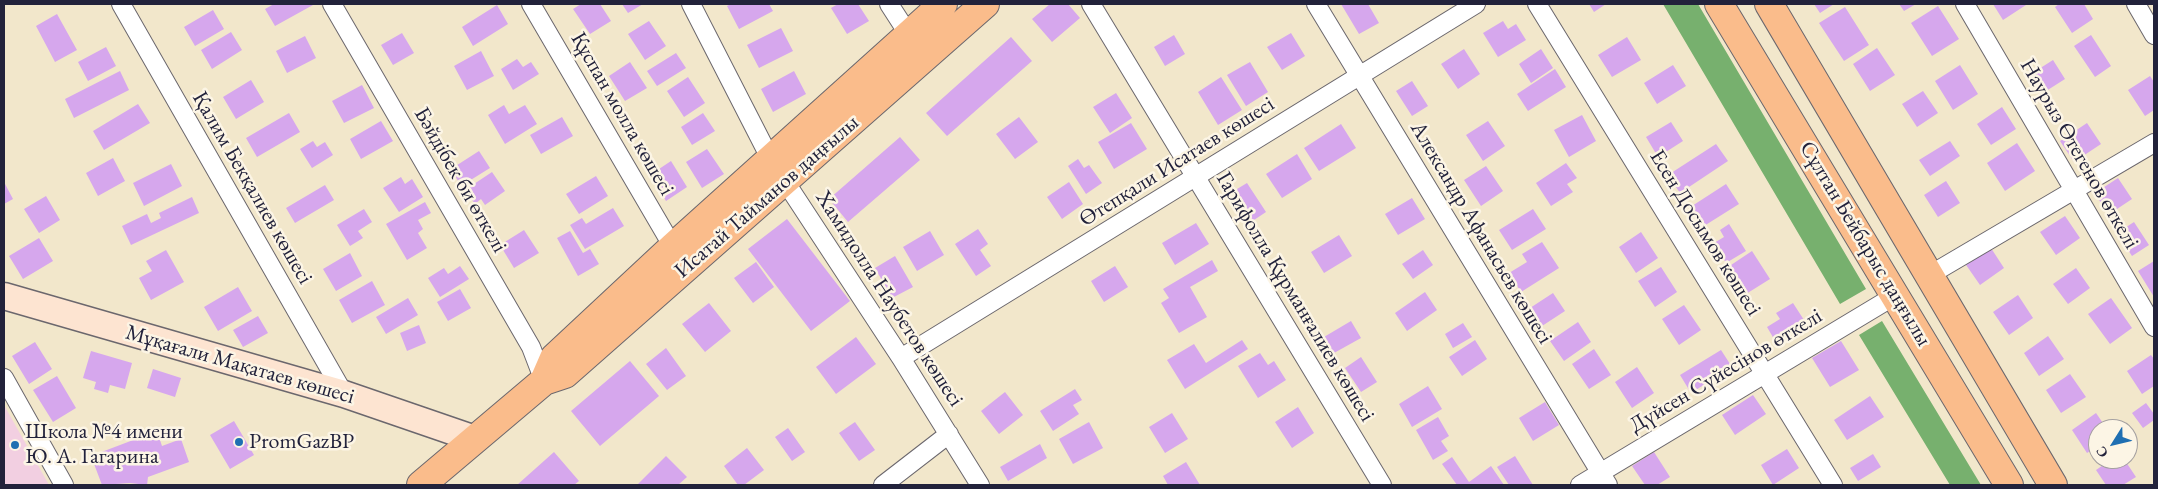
<!DOCTYPE html>
<meta charset="utf-8">
<style>
body{margin:0}
#map{position:relative;width:2158px;height:489px;overflow:hidden;background:#f2e7cb;font-family:"EB Garamond",serif}
canvas{display:block}
.frame{position:absolute;inset:0;border:5px solid #22223b;pointer-events:none}
.north{position:absolute;left:2088px;top:419px;width:50px;height:50px;box-sizing:border-box;background:#fcf5e5;border:1px solid #a5a1a1;border-radius:50%;rotate:234deg;font-size:14px;font-weight:700;line-height:20px;text-align:center;color:#22223b}
.north::after{content:'';display:block;margin:auto;width:18px;height:22px;background:#1f6fb2;clip-path:polygon(50% 0,100% 100%,50% 72%,0 100%)}
</style>
<div id="map">
<canvas width="2158" height="489"></canvas>
<div class="frame"></div>
<div class="north">С</div>
</div>
<script>
const g = document.querySelector('canvas').getContext('2d');
g.lineJoin = 'round';
function fill(path, color) { g.fillStyle = color; g.fill(path, 'evenodd'); }
const poly = rows => new Path2D(rows.map(r => 'M' + r).join(''));
function stroke(path, color, width, dash) { g.strokeStyle = color; g.lineWidth = width; g.lineCap = dash ? 'butt' : 'round'; g.setLineDash(dash || []); g.stroke(path); }
function label(font, color, halo, rows, align = 'center') {
  g.font = font + ' "EB Garamond",serif'; g.lineWidth = 5; g.setLineDash([]); g.textBaseline = 'middle'; g.strokeStyle = halo; g.fillStyle = color; for (const [text, x, y, turn = 0] of rows) {
    g.save(); g.translate(x, y); g.rotate((+turn || 0) * Math.PI / 180); g.textAlign = isNaN(turn) ? turn : align; if (halo) g.strokeText(text, 0, 0); g.fillText(text, 0, 0); g.restore();
  }
}
fill(poly([
 [4,405,49,485,4,485]
]), '#f2cfe1');
fill(poly([
 [1663,4,1698,4,1866,289,1840,304],
 [1882,321,1981,485,1950,485,1859,335]
]), '#77b06e');
fill(poly([
 [274,4,313,4,313,5,275,26,265,9],
 [581,4,600,4,611,21,590,34,573,9],
 [622,4,643,4,628,13],
 [731,4,769,4,773,11,739,29,727,6],
 [838,4,858,4,869,21,847,34,831,8],
 [1050,4,1068,4,1080,18,1052,42,1032,19],
 [1341,4,1368,4,1379,23,1359,34],
 [1589,4,1606,4,1594,12],
 [1814,4,1834,4,1820,13],
 [1899,4,1916,4,1904,11],
 [1993,4,2025,4,2026,5,2003,20],
 [2059,4,2084,4,2093,19,2072,33,2055,7],
 [497,5,508,24,473,46,462,27],
 [1938,6,1959,39,1932,56,1911,23],
 [1845,7,1869,45,1844,61,1819,23],
 [213,10,224,29,195,46,184,27],
 [57,14,77,50,55,62,36,26],
 [649,21,666,46,645,60,628,34],
 [1503,21,1508,29,1516,24,1526,40,1498,57,1483,33],
 [781,28,793,51,759,68,747,45],
 [231,32,242,50,212,69,201,50],
 [402,33,414,53,393,65,381,45],
 [1291,33,1305,56,1282,70,1267,47],
 [1174,35,1185,54,1165,66,1154,47],
 [2091,35,2111,66,2095,77,2074,46],
 [305,36,316,58,287,73,276,51],
 [1011,37,1032,61,947,136,926,113],
 [1627,37,1641,60,1612,77,1598,55],
 [106,47,116,66,88,81,78,62],
 [1877,48,1895,75,1870,91,1853,64],
 [1464,49,1480,74,1458,89,1441,64],
 [1541,49,1553,68,1531,83,1519,64],
 [481,51,494,76,467,90,454,66],
 [676,53,686,68,657,86,647,71],
 [517,59,523,67,531,62,539,74,513,90,501,69],
 [2053,60,2065,79,2043,93,2031,74],
 [630,62,647,88,625,101,609,76],
 [1250,62,1268,92,1246,106,1227,75],
 [1673,65,1686,86,1657,104,1644,83],
 [1960,65,1978,94,1953,110,1935,81],
 [1555,69,1566,87,1528,111,1517,94],
 [120,71,129,90,74,118,65,99],
 [794,71,806,94,773,112,761,89],
 [2150,76,2154,82,2154,110,2145,116,2128,90],
 [688,77,705,103,684,117,667,91],
 [1221,77,1242,110,1218,125,1198,92],
 [251,80,264,102,236,119,223,97],
 [1412,81,1428,106,1412,116,1396,91],
 [362,85,374,108,344,123,332,101],
 [1923,91,1938,113,1917,127,1902,104],
 [1116,93,1132,118,1110,133,1093,107],
 [138,104,150,123,104,150,93,131],
 [504,105,509,114,525,105,537,124,505,144,488,115],
 [2002,107,2016,129,1991,145,1977,124],
 [289,113,300,132,257,157,246,138],
 [703,113,715,131,692,145,681,127],
 [1582,115,1596,141,1569,157,1554,130],
 [562,117,573,136,541,154,530,135],
 [1019,117,1038,142,1015,159,996,134],
 [381,121,393,141,361,159,350,139],
 [1488,121,1505,146,1483,161,1466,135],
 [1671,122,1683,141,1658,157,1646,137],
 [1131,123,1147,149,1114,169,1098,142],
 [2087,123,2101,144,2074,162,2060,141],
 [1341,124,1356,148,1319,171,1304,148],
 [900,137,920,160,848,222,829,199],
 [313,141,317,147,325,142,333,155,312,168,300,149],
 [1950,141,1960,156,1930,176,1919,160],
 [2017,143,2035,171,2005,191,1987,163],
 [1716,144,1728,161,1680,193,1668,175],
 [707,149,724,174,702,188,686,162],
 [479,151,490,168,461,186,451,169],
 [1297,154,1312,179,1282,198,1266,174],
 [113,158,125,181,98,196,86,173],
 [1078,159,1084,168,1089,165,1102,183,1086,194,1068,166],
 [671,161,687,187,666,201,650,175],
 [1566,163,1577,178,1567,184,1573,192,1551,206,1536,183],
 [171,164,182,186,144,206,133,183],
 [1486,166,1503,191,1481,206,1464,180],
 [492,172,505,191,485,205,481,199,475,204,465,190],
 [596,176,608,196,579,214,566,194],
 [401,177,405,184,412,179,423,197,399,212,383,188],
 [2118,178,2132,199,2108,215,2095,193],
 [1946,181,1960,203,1938,217,1924,195],
 [4,182,13,199,4,204],
 [1069,182,1083,204,1062,219,1047,197],
 [1247,183,1266,212,1251,222,1232,192],
 [1726,184,1739,204,1704,226,1692,206],
 [325,185,334,200,295,223,286,208],
 [46,196,60,220,39,233,24,209],
 [192,197,199,213,131,245,122,226,147,214,151,223,161,218,159,213],
 [1412,198,1425,219,1398,235,1385,214],
 [425,202,431,213,418,220,423,229,418,233,427,248,407,260,386,224],
 [613,208,624,226,585,249,570,225,582,218,586,224],
 [364,209,372,222,358,231,363,238,350,246,337,225],
 [1533,209,1546,229,1512,250,1499,230],
 [2065,216,2080,238,2056,255,2040,232],
 [787,219,850,301,811,331,748,249],
 [2134,222,2149,245,2132,256,2117,233],
 [1196,223,1209,244,1175,265,1162,243],
 [1729,224,1746,251,1726,263,1714,243,1724,237,1720,230],
 [978,229,988,244,980,250,991,266,976,276,955,244],
 [524,230,539,253,514,268,500,245],
 [570,231,583,253,590,249,599,264,578,276,557,238],
 [930,231,944,255,917,271,903,247],
 [1641,232,1658,258,1636,273,1619,247],
 [1339,235,1352,256,1324,273,1311,252],
 [39,238,53,261,23,279,9,256],
 [1542,242,1559,268,1521,292,1509,273,1527,262,1522,254],
 [1989,245,2004,268,1980,285,1964,262],
 [166,250,184,282,151,300,139,278,152,271,146,261],
 [1423,250,1433,265,1413,279,1402,264],
 [1752,251,1770,279,1746,294,1728,267],
 [350,253,362,276,336,291,323,269],
 [895,256,913,287,892,298,875,268],
 [1212,260,1218,271,1190,287,1207,317,1179,333,1161,303,1169,298,1163,289],
 [2154,261,2154,297,2138,271],
 [756,262,774,287,753,303,734,278],
 [460,266,469,279,440,297,428,278,444,268,448,274],
 [1115,266,1128,287,1104,302,1091,281],
 [1661,267,1677,292,1655,307,1638,281],
 [2076,268,2090,288,2068,304,2053,284],
 [372,281,385,305,352,323,339,300],
 [238,287,252,311,218,331,204,307],
 [460,289,471,308,448,321,437,302],
 [1425,292,1437,310,1407,331,1395,313],
 [1553,293,1565,311,1542,326,1530,308],
 [2018,295,2033,318,2009,335,1993,312],
 [408,298,418,315,386,334,376,317],
 [2111,298,2132,328,2110,344,2088,314],
 [709,303,731,331,705,352,682,324],
 [1793,303,1804,320,1774,339,1767,327,1780,319,1776,313],
 [1684,305,1701,330,1679,345,1662,319],
 [258,316,268,333,243,347,233,330],
 [1351,321,1361,338,1334,353,1324,337],
 [1578,322,1591,342,1564,361,1550,341],
 [1463,323,1472,337,1453,348,1445,334],
 [419,325,426,343,407,351,400,333],
 [2048,336,2064,359,2039,376,2024,353],
 [856,337,876,364,836,394,816,367],
 [1242,340,1248,349,1185,389,1167,360,1194,344,1206,363],
 [1475,340,1487,359,1462,376,1449,357],
 [1841,341,1859,370,1830,387,1812,358],
 [35,342,52,369,29,384,12,356],
 [666,348,686,376,667,390,646,364],
 [1594,349,1611,375,1589,389,1572,364],
 [1721,350,1732,367,1691,393,1680,375],
 [91,351,132,363,125,389,110,385,108,393,94,389,96,382,83,378],
 [1260,353,1268,365,1274,361,1286,380,1258,398,1238,366],
 [2151,355,2154,359,2154,386,2142,394,2127,371],
 [1361,357,1377,382,1361,392,1345,368],
 [630,361,659,396,600,446,571,411],
 [1637,367,1654,393,1632,408,1615,382],
 [153,369,181,378,175,397,147,388],
 [2070,374,2086,397,2061,413,2046,390],
 [57,376,76,408,53,422,33,390],
 [1428,386,1442,409,1412,427,1399,404],
 [1075,389,1082,400,1073,405,1079,414,1053,431,1040,411],
 [1005,392,1023,415,999,434,981,411],
 [1753,395,1766,414,1735,435,1722,415],
 [1870,396,1884,417,1847,440,1834,420],
 [1545,402,1559,425,1533,441,1519,418],
 [2146,403,2154,414,2154,420,2143,428,2132,413],
 [1298,407,1314,433,1292,448,1275,422],
 [1172,413,1188,439,1165,453,1149,427],
 [2096,413,2107,429,2098,429,2098,446,2087,453,2072,430],
 [1438,417,1449,436,1441,441,1448,451,1433,460,1416,430],
 [234,421,254,455,230,469,210,435],
 [855,422,875,450,859,461,839,433],
 [1089,422,1103,448,1073,464,1059,439],
 [788,428,805,452,792,461,775,437],
 [157,431,162,446,181,439,189,462,148,477,147,485,130,483,102,485,91,456],
 [1040,444,1047,458,1008,481,1000,467],
 [747,448,764,470,744,485,738,485,724,466],
 [1787,449,1799,468,1773,485,1761,465],
 [554,452,579,481,574,485,517,485],
 [1654,452,1670,477,1657,485,1645,485,1632,466],
 [1873,454,1881,467,1858,481,1850,468],
 [666,456,687,477,678,485,637,485],
 [1515,456,1533,485,1509,485,1497,467],
 [1452,457,1469,482,1491,466,1504,485,1457,485,1442,464],
 [2112,459,2124,459,2136,477,2123,485,2106,485,2096,470],
 [1186,462,1200,485,1168,485,1163,476]
]), '#d6a7ed');
const street = poly([
 [121,4,344,394],
 [332,4,531,347,544,381],
 [531,4,673,247],
 [691,4,771,160,901,358,980,485],
 [889,4,909,35],
 [1091,4,1382,485],
 [1316,4,1608,485],
 [1537,4,1833,485],
 [1965,4,2154,327],
 [2136,4,2154,35],
 [1928,276,2154,143],
 [901,358,1476,4],
 [4,378,64,485],
 [883,485,949,434],
 [1580,485,1896,295]
]);
const secondary = poly([
 [4,296,344,394,475,439]
]);
const primary = poly([
 [1719,4,2009,485],
 [1769,4,2053,485],
 [544,381,554,358,673,247,943,4],
 [421,485,544,381,565,374,985,4]
]);
stroke(street, '#6b676d', 20);
stroke(secondary, '#6b676d', 29);
stroke(primary, '#6b676d', 30);
stroke(street, '#fff', 18);
stroke(secondary, '#fde4d1', 26);
stroke(primary, '#fabc8b', 28);
for (const [x, y, r, color] of [
 [239,442,5,"#1f6fb2"],
 [15,445,5,"#1f6fb2"]
]) { const dot = new Path2D(); dot.arc(x, y, r, 0, 2 * Math.PI); g.fillStyle = color; g.fill(dot); stroke(dot, '#fcf5e5', 2); }
label('22px', '#22223b', '#fcf5e5', [
 ["Құспан молла көшесі",622,114,60],
 ["Наурыз Өтегенов өткелі",2079,154,60],
 ["Өтепқали Исатаев көшесі",1177,162,-32],
 ["Бәйдібек би өткелі",460,180,60],
 ["Қалим Бекқалиев көшесі",252,188,60],
 ["Исатай Тайманов даңғылы",767,197,-41],
 ["Александр Афанасьев көшесі",1481,233,59],
 ["Есен Досымов көшесі",1705,233,58],
 ["Сұлтан Бейбарыс даңғылы",1865,244,59],
 ["Гарифолла Құрманғалиев көшесі",1295,297,59],
 ["Хамидолла Наубетов көшесі",889,299,57],
 ["Мұқағали Мақатаев көшесі",240,365,16],
 ["Дүйсен Сүйесінов өткелі",1726,371,-31]
]);
label('22px', '#22223b', '#fcf5e5', [
 ["Школа №4 имени",25,432],
 ["Ю. А. Гагарина",25,457],
 ["PromGazBP",249,442]
], 'left');
</script>
